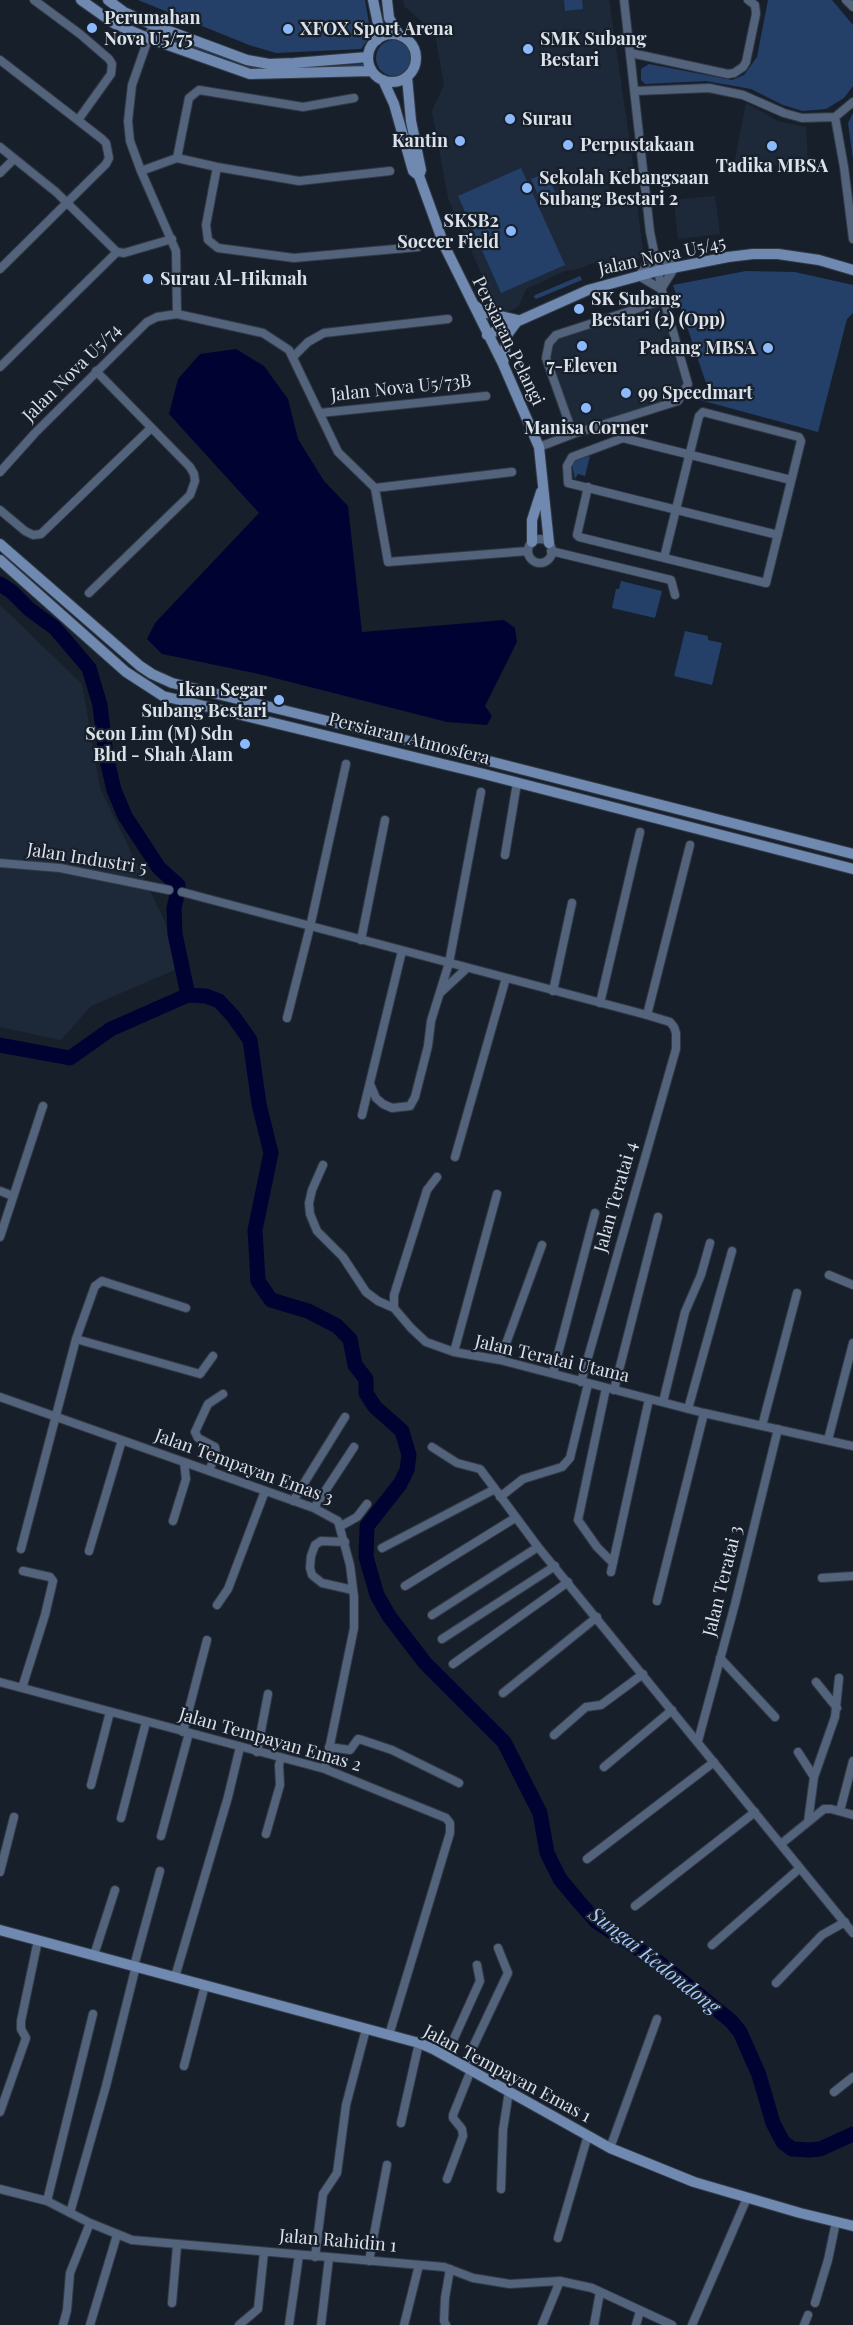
<!DOCTYPE html>
<style>
body{margin:0}
canvas{display:block;background:#171f2b}
</style>
<canvas width="853" height="2325"></canvas>
<script>
const g = document.querySelector('canvas').getContext('2d');
g.lineJoin = 'round';
function fill(path, color) { g.fillStyle = color; g.fill(path, 'evenodd'); }
const poly = rows => new Path2D(rows.map(r => 'M' + r).join(''));
function stroke(path, color, width, dash) { g.strokeStyle = color; g.lineWidth = width; g.lineCap = dash ? 'butt' : 'round'; g.setLineDash(dash || []); g.stroke(path); }
function label(font, color, halo, rows, align = 'center') {
  g.font = font + ' "Playfair Display",serif'; g.lineWidth = 4.5; g.setLineDash([]); g.textBaseline = 'middle'; g.strokeStyle = halo; g.fillStyle = color; for (const [text, x, y, turn = 0] of rows) {
    g.save(); g.translate(x, y); g.rotate((+turn || 0) * Math.PI / 180); g.textAlign = isNaN(turn) ? turn : align; if (halo) g.strokeText(text, 0, 0); g.fillText(text, 0, 0); g.restore();
  }
}
fill(poly([
 [403,0,609,0,635,178,608,180,611,199,636,196,643,252,636,263,605,270,602,260,578,269,565,271,526,289,519,306,508,312,497,309,448,198,432,111,444,85,435,33,404,6],
 [746,103,780,122,806,127,808,165,734,165],
 [715,196,720,234,678,239,674,200],
 [661,306,684,382,676,397,575,429,551,359,552,346,559,338],
 [0,605,82,684,100,788,164,920,179,968,91,1006,61,1040,0,1027]
]), '#1d2939');
fill(poly([
 [138,0,365,0,371,35,361,49,276,53,249,45],
 [564,0,582,0,583,9,565,11],
 [768,0,832,0,853,25,853,86,844,98,826,109,803,111,783,105,751,89,706,81,645,84,641,80,641,69,649,64,732,80,744,75,757,57],
 [167,35,276,69,364,64,364,67,264,71,252,68,167,38],
 '376 58a18 18 0 1 1 36 0a18 18 0 1 1-36 0Z',
 [853,113,853,159,848,123],
 [521,168,565,265,501,293,458,196],
 [547,173,559,202,543,206,531,179],
 [746,271,795,272,853,285,853,313,847,319,818,432,700,400,707,386,673,285],
 [580,276,582,280,536,299,534,297,535,295],
 [590,456,585,476,578,474,575,479,571,461],
 [621,581,662,591,655,618,612,608,616,589,619,589],
 [685,631,708,636,708,640,722,643,712,685,674,676]
]), '#243f68');
fill(poly([
 [236,349,264,366,288,399,298,439,324,481,348,506,362,632,504,620,515,628,517,642,485,706,492,716,487,725,447,722,259,674,162,654,147,639,155,623,259,513,169,414,178,379,200,354]
]), '#000232');
stroke(poly([
 [0,584,12,592,29,609,55,628,89,668,100,705,106,756,114,790,125,816,159,868,178,885,178,891,174,908,175,934,188,995,206,996,219,1001,233,1016,250,1040,259,1104,271,1153,255,1230,258,1281,271,1300,308,1311,337,1326,350,1339,355,1365,366,1379,366,1393,375,1407,402,1431,409,1455,407,1470,400,1484,367,1526,366,1557,377,1595,389,1616,425,1663,504,1742,540,1813,547,1853,560,1879,579,1902,597,1922,661,1964,731,2021,740,2032,759,2075,773,2123,783,2142,792,2149,810,2150,820,2149,853,2134],
 [0,1045,70,1058,111,1029,188,995]
]), '#000232', 15);
const street = poly([
 [34,0,80,34,109,59,112,64,111,74,78,120],
 [846,0,853,7],
 [153,25,132,85,128,121,130,141,141,171,176,251,177,314],
 [631,53,728,74,734,73,743,67,746,62,756,14,755,5,748,0],
 [0,60,102,139,106,143,109,158,106,164,0,269],
 [636,91,709,88,743,95,784,113,802,118,835,117,853,102],
 [835,117,844,167,853,239],
 [0,147,56,192,117,252,124,253,172,239],
 [177,158,189,98,199,90,303,107,354,98],
 [217,167,206,225,208,240,218,248,294,258,418,247],
 [141,171,177,158,217,167,299,181,390,171],
 [0,173,14,159],
 [654,253,639,276,661,289],
 [654,253,675,267,661,289],
 [293,357,308,342,324,333,448,319],
 [0,367,117,252],
 [320,413,486,396],
 [573,434,546,358,549,343,556,335,664,300],
 [539,447,573,434,678,401,688,384,664,300,650,232,624,0],
 [0,472,35,433,147,322,157,317,177,314,263,333,289,350,338,452,375,488,388,562,528,551],
 [588,487,577,535,579,537,766,583,801,441,799,437,703,412,699,416,664,558],
 [375,488,512,472],
 [0,510,25,531,33,535,41,534,151,428],
 [778,535,568,483,567,466,572,457,623,438,791,480],
 '528 551a12 12 0 1 1 24 0a12 12 0 1 1-24 0Z',
 [551,551,671,580,675,595],
 [89,593,190,495,195,481,194,474,190,467,96,371],
 [505,855,517,783],
 [0,863,60,868,169,890],
 [182,892,647,1015,670,1022,674,1027,676,1033,676,1049,581,1382],
 [361,940,385,820],
 [553,991,572,903],
 [440,993,467,968],
 [600,1003,640,832],
 [647,1015,690,845],
 [287,1018,310,927,346,764],
 [370,1084,376,1098,383,1104,392,1108,410,1106,415,1097,428,1046,431,1021,449,963,481,792],
 [362,1115,402,951],
 [455,1157,506,978],
 [323,1165,312,1190,309,1203,310,1214,317,1231,343,1257,366,1292,378,1301,394,1308],
 [437,1177,427,1190,394,1295,394,1308,411,1328,426,1342,454,1352,500,1360,704,1413,853,1446],
 [0,1191,13,1196],
 [0,1237,43,1106],
 [829,1275,853,1285],
 [76,1339,200,1374,213,1356],
 [454,1352,497,1194],
 [500,1360,542,1245],
 [553,1373,595,1213],
 [606,1388,578,1520,597,1547,613,1563],
 [614,1390,658,1217],
 [0,1397,314,1508,338,1521,350,1565,354,1597,354,1628,325,1769],
 [663,1402,685,1312,701,1275,710,1243],
 [688,1409,732,1251],
 [762,1426,797,1293],
 [828,1440,853,1343],
 [432,1447,457,1463,480,1469,495,1489],
 [209,1471,216,1453,215,1447,198,1438,195,1432,208,1404,223,1394],
 [500,1497,523,1479,562,1467,570,1458,588,1384],
 [293,1501,345,1417],
 [314,1508,354,1447],
 [173,1521,186,1479,184,1462],
 [341,1526,357,1517,367,1504],
 [345,1542,321,1541,315,1545,311,1556,310,1568,312,1575,322,1583,353,1590],
 [382,1548,495,1489,538,1547,853,1933],
 [21,1549,76,1339,95,1286,102,1281,186,1308],
 [89,1551,122,1440],
 [611,1572,649,1399],
 [822,1578,853,1576],
 [405,1586,515,1518],
 [657,1601,704,1413],
 [217,1605,228,1589,265,1491],
 [432,1615,538,1547],
 [442,1639,555,1566],
 [720,1658,775,1717],
 [453,1664,568,1582],
 [0,1682,325,1769,446,1818,450,1823,450,1833,389,2035],
 [816,1682,837,1708],
 [22,1688,45,1615,53,1581,50,1577,23,1571],
 [503,1693,597,1617],
 [183,1732,207,1640],
 [554,1735,586,1707,601,1705,643,1674],
 [698,1741,735,1604,778,1429],
 [329,1747,350,1750,358,1739,362,1740,392,1750,459,1783],
 [257,1752,268,1694],
 [798,1752,814,1777],
 [604,1767,672,1710],
 [91,1785,110,1712],
 [840,1811,853,1761],
 [121,1818,146,1722],
 [808,1822,814,1777,835,1717,839,1678],
 [266,1834,280,1785,279,1765,281,1758],
 [161,1836,189,1733],
 [781,1844,824,1809,831,1809,853,1815],
 [587,1859,714,1762],
 [0,1872,14,1817],
 [635,1906,755,1812],
 [712,1945,800,1868],
 [94,1955,115,1890],
 [134,1966,160,1871],
 [175,1977,228,1797,240,1747],
 [776,1983,822,1935,845,1922],
 [446,2056,480,1981,477,1965],
 [184,2066,205,1985],
 [464,2066,508,1973,498,1948],
 [834,2092,853,2077],
 [0,2112,26,2038,21,2029,21,2021,38,1940],
 [401,2123,419,2043],
 [610,2148,657,2019],
 [447,2179,463,2136,462,2129,453,2118,453,2115,471,2070],
 [0,2189,47,2201,90,2223,132,2240,444,2267,473,2278,510,2284,560,2281,592,2288,672,2325],
 [501,2189,503,2130,509,2091],
 [47,2201,93,2014],
 [70,2213,106,2086,136,1966],
 [558,2238,588,2135],
 [315,2257,323,2194,337,2173,346,2105,366,2029],
 [369,2261,387,2165],
 [172,2303,177,2246],
 [815,2303,828,2260,836,2222],
 [63,2325,67,2310,70,2273,90,2223],
 [90,2325,117,2235],
 [239,2325,258,2309,264,2252],
 [289,2325,299,2255],
 [321,2325,329,2258],
 [404,2325,419,2265],
 [446,2325,444,2321,445,2298,450,2269],
 [542,2325,560,2281],
 [594,2325,600,2292],
 [636,2325,640,2311],
 [692,2325,747,2198],
 [804,2325,808,2315]
]);
const secondary = poly([
 [81,0,115,24,148,38,250,74,372,71],
 [108,0,124,12,153,25,247,60,269,64,294,63,368,57],
 [373,0,378,24,377,40],
 [387,0,389,18,399,35],
 '368 58a24 24 0 1 1 48 0a24 24 0 1 1-48 0Z',
 [407,77,411,121,421,170,419,176],
 [383,80,394,104,413,171,419,176,444,245,503,364,539,447,549,543],
 [474,305,483,312,518,320],
 [487,335,588,290,657,271,728,257,753,254,778,254,819,260,853,270],
 [503,364,507,335,518,320],
 [532,542,532,520,541,492],
 [0,544,140,666,152,674,172,683,434,747,853,854],
 [0,560,126,672,163,696,484,774,853,869],
 [0,1930,419,2043,433,2049,610,2148,694,2182,800,2213,853,2226]
]);
stroke(street, '#323a46', 10);
stroke(secondary, '#323a46', 12);
stroke(street, '#53637b', 8);
stroke(secondary, '#6f89b0', 10);
for (const [x, y, r, color] of [
 [92,28,6,"#8cb9fc"],
 [288,29,6,"#8cb9fc"],
 [528,49,6,"#8cb9fc"],
 [510,119,6,"#8cb9fc"],
 [460,141,6,"#8cb9fc"],
 [568,145,6,"#8cb9fc"],
 [772,146,6,"#8cb9fc"],
 [527,188,6,"#8cb9fc"],
 [511,231,6,"#8cb9fc"],
 [148,279,6,"#8cb9fc"],
 [579,309,6,"#8cb9fc"],
 [582,346,6,"#8cb9fc"],
 [768,348,6,"#8cb9fc"],
 [626,393,6,"#8cb9fc"],
 [586,408,6,"#8cb9fc"],
 [279,700,6,"#8cb9fc"],
 [245,744,6,"#8cb9fc"]
]) { const dot = new Path2D(); dot.arc(x, y, r, 0, 2 * Math.PI); g.fillStyle = color; g.fill(dot); stroke(dot, '#171f2b', 2); }
label('bold 18px', '#dbe1e9', '#171f2b', [
 ["Perumahan",104,18],
 ["Nova U5/75",104,39],
 ["XFOX Sport Arena",300,29],
 ["SMK Subang",540,39],
 ["Bestari",540,60],
 ["Surau",522,119],
 ["Kantin",448,141,"right"],
 ["Perpustakaan",580,145],
 ["Tadika MBSA",772,166,"center"],
 ["Sekolah Kebangsaan",539,178],
 ["Subang Bestari 2",539,199],
 ["SKSB2",499,221,"right"],
 ["Soccer Field",499,242,"right"],
 ["Surau Al-Hikmah",160,279],
 ["SK Subang",591,299],
 ["Bestari (2) (Opp)",591,320],
 ["Padang MBSA",756,348,"right"],
 ["7-Eleven",582,366,"center"],
 ["99 Speedmart",638,393],
 ["Manisa Corner",586,428,"center"],
 ["Ikan Segar",267,690,"right"],
 ["Subang Bestari",267,711,"right"],
 ["Seon Lim (M) Sdn",233,734,"right"],
 ["Bhd - Shah Alam",233,755,"right"]
], 'left');
label('18px', '#dbe1e9', '#171f2b', [
 ["Jalan Nova U5/45",662,256,-12],
 ["Persiaran Pelangi",508,341,64],
 ["Jalan Nova U5/74",72,373,-45],
 ["Jalan Nova U5/73B",401,388,-6],
 ["Persiaran Atmosfera",409,739,14],
 ["Jalan Industri 5",87,859,9],
 ["Jalan Teratai 4",616,1197,-74],
 ["Jalan Teratai Utama",552,1359,13],
 ["Jalan Tempayan Emas 3",244,1467,20],
 ["Jalan Teratai 3",723,1581,-76],
 ["Jalan Tempayan Emas 2",270,1740,16],
 ["Jalan Tempayan Emas 1",507,2074,28],
 ["Jalan Rahidin 1",338,2241,5]
]);
label('italic 20px', '#a7c7f8', '#171f2b', [
 ["Sungai Kedondong",654,1961,38]
]);
</script>
